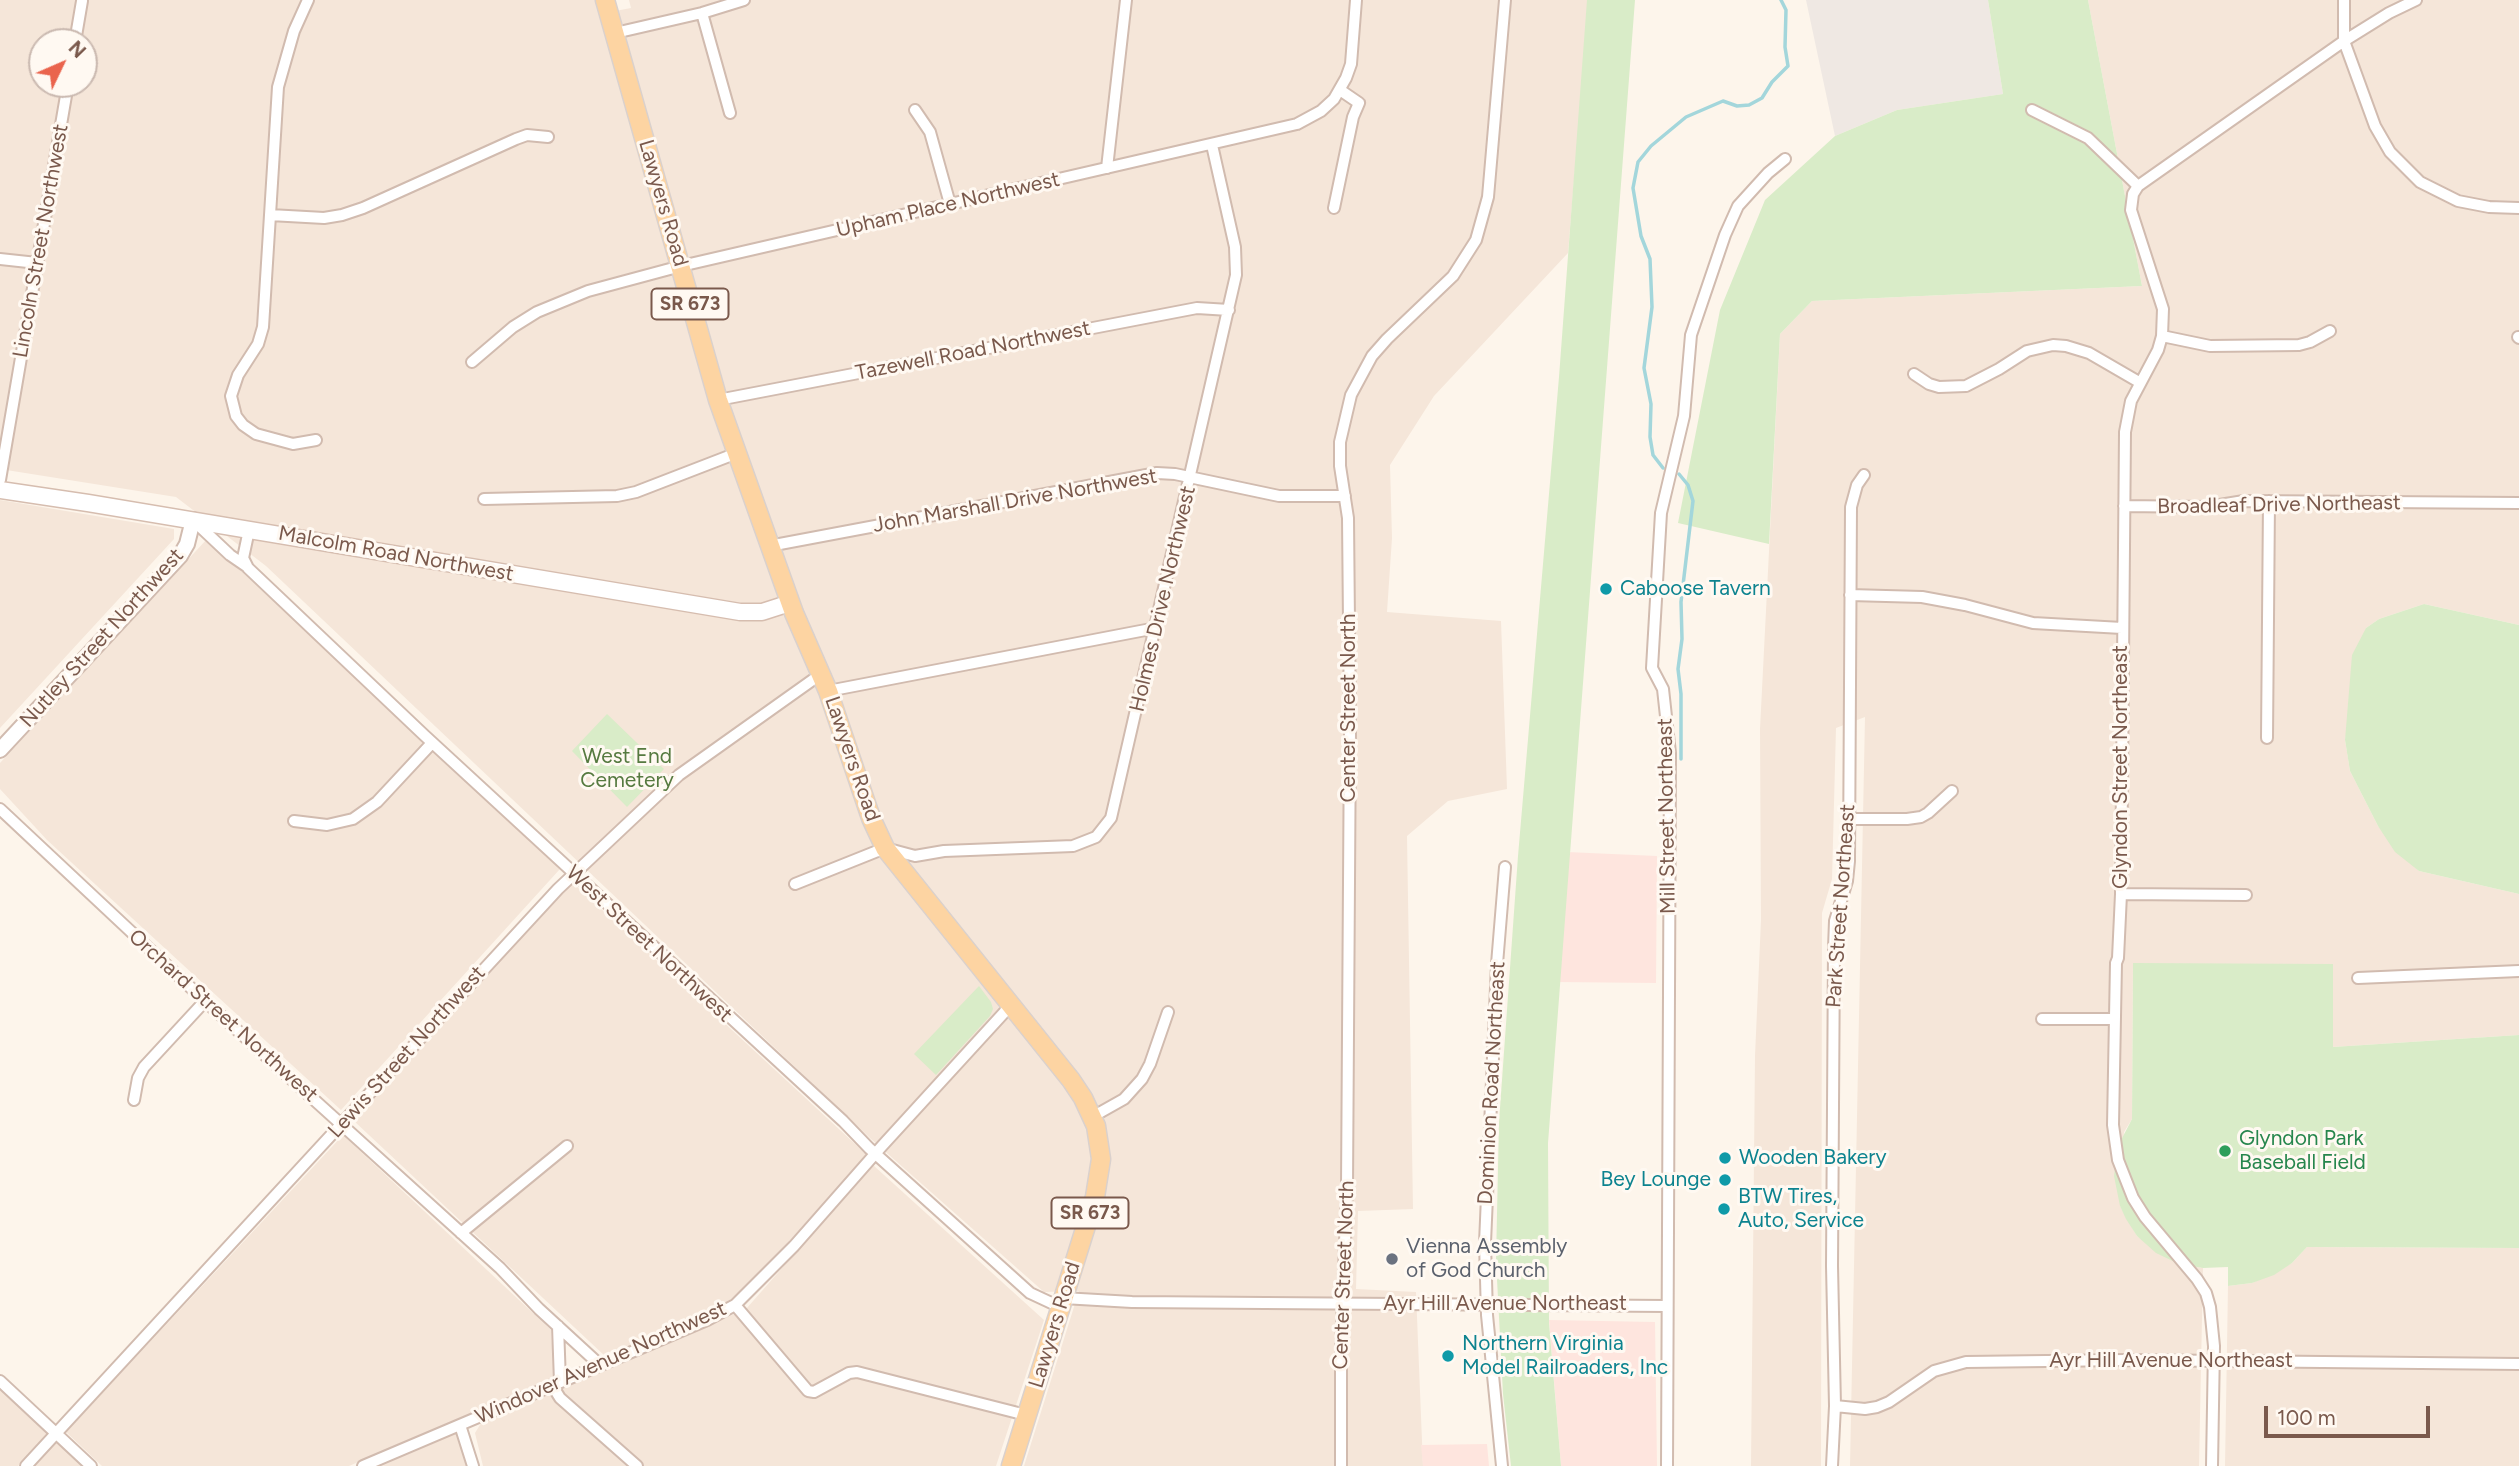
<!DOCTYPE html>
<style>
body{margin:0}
#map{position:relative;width:2519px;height:1466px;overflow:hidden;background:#fdf5eb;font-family:Figtree,sans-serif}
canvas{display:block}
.north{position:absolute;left:28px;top:28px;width:70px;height:70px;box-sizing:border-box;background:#fff9f2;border:2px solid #cab9b0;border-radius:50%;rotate:46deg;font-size:19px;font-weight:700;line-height:28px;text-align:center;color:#7a594c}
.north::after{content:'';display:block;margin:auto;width:24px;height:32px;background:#ea644d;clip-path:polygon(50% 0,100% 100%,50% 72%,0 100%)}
.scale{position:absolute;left:2264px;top:1406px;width:166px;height:32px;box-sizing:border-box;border:4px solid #7a594c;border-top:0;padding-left:9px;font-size:21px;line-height:24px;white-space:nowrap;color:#7a594c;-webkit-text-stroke:5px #fff9f2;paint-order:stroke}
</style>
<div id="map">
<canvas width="2519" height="1466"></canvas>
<div class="north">N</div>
<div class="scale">100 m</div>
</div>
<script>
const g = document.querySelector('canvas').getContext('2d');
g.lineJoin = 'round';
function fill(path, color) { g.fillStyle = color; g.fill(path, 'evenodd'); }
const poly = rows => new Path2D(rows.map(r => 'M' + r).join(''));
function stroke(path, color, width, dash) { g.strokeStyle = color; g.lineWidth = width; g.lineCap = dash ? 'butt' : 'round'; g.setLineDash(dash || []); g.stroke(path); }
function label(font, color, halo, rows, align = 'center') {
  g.font = font + ' Figtree,sans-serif'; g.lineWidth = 6; g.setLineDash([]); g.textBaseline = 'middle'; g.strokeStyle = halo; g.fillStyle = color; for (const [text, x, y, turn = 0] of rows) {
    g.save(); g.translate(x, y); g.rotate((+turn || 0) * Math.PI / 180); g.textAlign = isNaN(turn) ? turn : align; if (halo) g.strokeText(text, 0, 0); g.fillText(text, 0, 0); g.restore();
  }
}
fill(poly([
 [0,0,596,0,599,14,631,8,629,0,1589,0,1568,253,1434,396,1390,465,1392,538,1387,612,1501,621,1507,789,1448,801,1407,836,1413,1209,1358,1211,1356,1289,1416,1292,1423,1466,1024,1466,1079,1291,1044,1292,871,1139,266,566,176,497,0,469],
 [42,42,84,42,84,84,42,84],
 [2088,0,2519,0,2519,625,2424,604,2379,619,2366,628,2345,740,2350,771,2378,826,2419,871,2519,894,2519,1035,2333,1047,2133,963,2132,1119,2124,1132,2120,1206,2137,1236,2179,1264,2203,1268,2199,1466,1850,1466,1865,717,1836,728,1832,879,1822,913,1821,1466,1751,1466,1755,1056,1761,920,1760,729,1780,334,1812,301,2142,286],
 [0,500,174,529,174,539,0,728],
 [207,539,560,869,341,1110,47,840,0,789,0,763],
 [572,882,867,1155,754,1280,727,1302,606,1357,354,1121],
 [343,1135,551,1330,554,1378,349,1466,102,1466,66,1432],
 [873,1165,1044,1320,996,1466,483,1466,475,1433,483,1420,746,1309],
 [2307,1247,2519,1248,2519,1466,2225,1466,2228,1286,2252,1283,2292,1263],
 [0,1387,49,1433,18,1466,0,1466],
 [456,1431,469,1466,378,1466],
 [57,1440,86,1466,33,1466]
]), '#f5e6d9');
fill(poly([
 [1567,852,1657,856,1656,983,1557,982],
 [1549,1320,1655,1322,1657,1466,1561,1466],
 [1487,1444,1489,1466,1423,1466,1421,1445]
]), '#fee5de');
fill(poly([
 [1806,0,1988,0,2003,94,1897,110,1835,136]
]), '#efe8e3');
fill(poly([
 [1587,0,1635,0,1548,1143,1549,1323,1561,1466,1511,1466,1503,1394,1496,1260,1499,1122,1518,856,1559,377],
 [1988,0,2088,0,2142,286,1812,301,1780,334,1769,544,1678,523,1720,310,1765,200,1835,136,1897,110,2003,94],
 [2424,604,2519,625,2519,894,2419,871,2395,852,2378,826,2350,771,2345,740,2352,655,2366,628,2379,619],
 [607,714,664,769,627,807,572,751],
 [2133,963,2333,964,2333,1047,2519,1035,2519,1248,2307,1247,2292,1263,2274,1275,2252,1283,2228,1286,2228,1267,2203,1268,2179,1264,2156,1253,2137,1236,2126,1219,2120,1206,2114,1176,2118,1146,2132,1119],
 [979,986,991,1002,993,1009,990,1016,936,1075,914,1054]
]), '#d9ecc8');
stroke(poly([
 [1663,468,1653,455,1650,437,1651,404,1644,368,1652,307,1650,259,1641,236,1633,188,1638,162,1651,146,1686,117,1723,101,1737,106,1749,105,1762,98,1772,82,1788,66,1785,47,1786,10,1781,0],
 [1679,474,1688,485,1693,501,1681,602,1682,639,1678,669,1681,694,1681,759]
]), '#a3d6db', 3.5);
const minor = poly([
 [308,0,294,31,278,87,263,327,258,344,238,375,231,396,236,416,243,425,256,434,293,444,316,440],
 [2344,0,2344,41,2375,126,2390,152,2420,182,2458,201,2489,207,2519,208],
 [702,13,730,113],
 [615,33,702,13,744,0],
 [75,42,82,1],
 [915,110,930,132,950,204],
 [2032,110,2088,138,2138,186,2133,194,2131,210,2163,309,2162,336,2158,350,2131,401,2125,432,2121,894,2118,958,2116,963,2113,1125,2118,1160,2133,1198,2145,1217,2197,1279,2206,1293,2210,1307,2214,1346,2212,1466],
 [1107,168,1126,0],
 [2138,186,2344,41,2389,13,2416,0],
 [1334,208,1353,117,1359,103,1340,90],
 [270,215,324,218,342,215,363,208,516,139,527,135,548,137],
 [0,259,37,263],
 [2162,336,2210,346,2299,345,2310,342,2330,331],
 [2518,337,2519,338],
 [472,362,513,327,537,312,588,291,681,266,1297,124,1321,111,1334,99,1346,78,1351,64,1356,0],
 [1914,374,1929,384,1939,387,1966,386,1999,369,2027,351,2053,345,2066,346,2089,353,2139,382],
 [718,400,1197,308,1229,310],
 [0,480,68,84],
 [484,499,617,496,636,492,737,453],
 [2124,506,2207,507,2244,501,2519,503],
 [195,522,230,555,246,566],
 [249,530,243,558,248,568,424,735,843,1121,869,1148,1030,1293,1060,1307],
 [769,546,1157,473,1175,474,1279,496,1345,496],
 [1850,595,1922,597,1965,605,2033,623,2122,628],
 [828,691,1156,628],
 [2267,738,2269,501],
 [0,809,205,1001,500,1268,539,1309,600,1365],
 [1849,819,1907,819,1921,817,1928,813,1952,791],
 [294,821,327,825,353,819,377,802,432,743],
 [795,884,885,848,915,856,944,851,1073,846,1096,837,1111,818,1236,275,1235,247,1212,145],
 [2121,894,2246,895],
 [2358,978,2519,971],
 [2042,1019,2115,1019],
 [134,1100,138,1078,144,1067,205,1001],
 [1092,1117,1124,1099,1142,1079,1150,1064,1168,1012],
 [461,1233,567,1146],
 [1063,1298,1132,1302,1667,1306],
 [735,1305,808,1391,814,1392,849,1373,857,1372,1026,1415],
 [558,1326,560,1382],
 [0,1381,91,1466],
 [552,1385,560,1398,637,1466],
 [1835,1406,1865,1409,1877,1407,1889,1402,1934,1371,1966,1362,2127,1360,2519,1364],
 [460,1425,473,1466],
 [26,1466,558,889,679,775,821,674],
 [363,1466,707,1320,735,1305,794,1246,882,1146,1011,1005],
 [1341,1466,1341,1354,1347,1187,1350,729,1348,518,1340,466,1340,442,1351,395,1372,356,1387,339,1453,276,1476,240,1488,197,1505,0],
 [1502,1466,1487,1315,1485,1243,1497,964,1505,867],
 [1667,1466,1670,753,1663,689,1652,668,1661,513,1684,416,1691,335,1725,235,1738,206,1768,173,1785,159],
 [1832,1466,1835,1406,1832,1266,1834,948,1835,921,1847,881,1849,861,1851,507,1857,485,1864,475]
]);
const tertiary = poly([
 [0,750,180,556,187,544,193,520]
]);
const secondary = poly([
 [0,490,88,503,740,612,762,612,790,603]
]);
const primary = poly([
 [605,0,718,400,794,613,828,691,871,818,885,848,1071,1080,1083,1098,1096,1126,1101,1159,1095,1197,1011,1466]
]);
stroke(minor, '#d1bbaf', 14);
stroke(tertiary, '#d1bbaf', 18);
stroke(secondary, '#d6bdaf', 19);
stroke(primary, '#dad1cd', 21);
stroke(minor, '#fff', 10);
stroke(tertiary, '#fff', 14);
stroke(secondary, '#fff', 16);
stroke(primary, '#fdd4a2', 18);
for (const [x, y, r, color] of [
 [1606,589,7,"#0f9aa8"],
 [2225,1151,7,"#2e9e5b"],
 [1725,1158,7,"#0f9aa8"],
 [1725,1180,7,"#0f9aa8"],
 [1724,1209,7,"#0f9aa8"],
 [1392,1259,7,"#6b7280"],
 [1448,1356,7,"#0f9aa8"]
]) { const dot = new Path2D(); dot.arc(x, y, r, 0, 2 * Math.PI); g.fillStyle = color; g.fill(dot); stroke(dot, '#fff9f2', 2.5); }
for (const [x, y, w] of [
 [690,304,77],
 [1090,1213,77]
]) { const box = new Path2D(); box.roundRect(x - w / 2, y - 15.5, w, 31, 5); g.fillStyle = '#fff9f2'; g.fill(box); stroke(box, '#7a594c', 2); }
label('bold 19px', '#7a594c', null, [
 ["SR 673",690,304],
 ["SR 673",1090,1213]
]);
label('21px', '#7a594c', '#fff9f2', [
 ["Lawyers Road",663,203,74],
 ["Upham Place Northwest",948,205,-13],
 ["Lincoln Street Northwest",41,241,-80],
 ["Tazewell Road Northwest",973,351,-11],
 ["John Marshall Drive Northwest",1015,501,-10],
 ["Broadleaf Drive Northeast",2279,505,-1],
 ["Malcolm Road Northwest",396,554,10],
 ["Holmes Drive Northwest",1163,599,-77],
 ["Nutley Street Northwest",102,638,-48],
 ["Center Street North",1349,708,-90],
 ["Lawyers Road",852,759,71],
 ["Glyndon Street Northeast",2121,767,-90],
 ["Mill Street Northeast",1667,816,-91],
 ["Park Street Northeast",1841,906,-86],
 ["West Street Northwest",649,944,43],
 ["Orchard Street Northwest",223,1016,42],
 ["Lewis Street Northwest",407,1052,-48],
 ["Dominion Road Northeast",1492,1083,-87],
 ["Center Street North",1344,1275,-88],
 ["Ayr Hill Avenue Northeast",1505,1304],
 ["Lawyers Road",1055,1325,-73],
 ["Ayr Hill Avenue Northeast",2171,1361],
 ["Windover Avenue Northwest",601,1363,-24]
]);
label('21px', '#0d838f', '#fff9f2', [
 ["Caboose Tavern",1620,589],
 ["Wooden Bakery",1739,1158],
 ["Bey Lounge",1711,1180,"right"],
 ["BTW Tires,",1738,1197],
 ["Auto, Service",1738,1221],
 ["Northern Virginia",1462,1344],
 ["Model Railroaders, Inc",1462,1368]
], 'left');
label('21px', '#567a40', '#fff9f2', [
 ["West End",627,757],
 ["Cemetery",627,781]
]);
label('21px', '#27864d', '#fff9f2', [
 ["Glyndon Park",2239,1139],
 ["Baseball Field",2239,1163]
], 'left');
label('21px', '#5b616d', '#fff9f2', [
 ["Vienna Assembly",1406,1247],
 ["of God Church",1406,1271]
], 'left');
</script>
